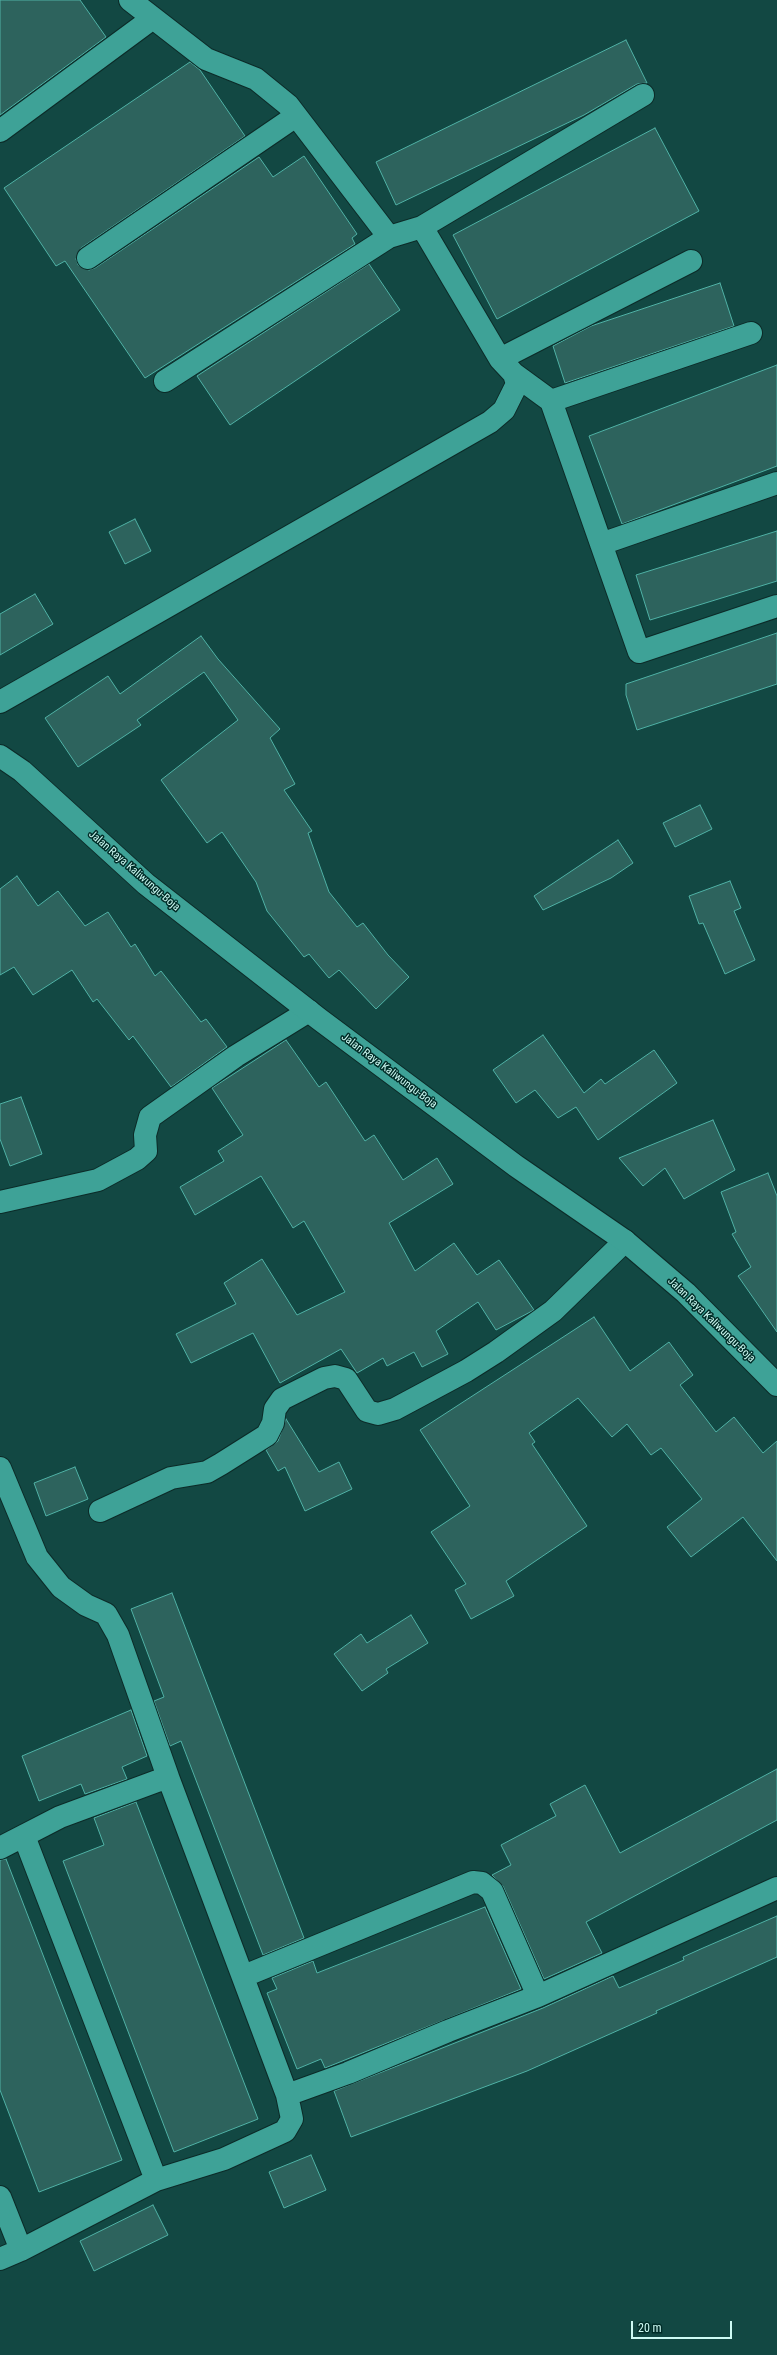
<!DOCTYPE html>
<style>
body{margin:0}
#map{position:relative;width:777px;height:2355px;overflow:hidden;background:#124843;font-family:"Roboto Condensed",sans-serif}
canvas{display:block}
.scale{position:absolute;left:631px;top:2321px;width:101px;height:18px;box-sizing:border-box;border:2px solid #cdfaf3;border-top:0;padding-left:5px;font-size:12px;line-height:14px;white-space:nowrap;color:#cdfaf3;-webkit-text-stroke:3px #002d28;paint-order:stroke}
</style>
<div id="map">
<canvas width="777" height="2355"></canvas>
<div class="scale">20 m</div>
</div>
<script>
const g = document.querySelector('canvas').getContext('2d');
g.lineJoin = 'round';
function fill(path, color) { g.fillStyle = color; g.fill(path, 'evenodd'); }
const poly = rows => new Path2D(rows.map(r => 'M' + r).join(''));
function stroke(path, color, width, dash) { g.strokeStyle = color; g.lineWidth = width; g.lineCap = dash ? 'butt' : 'round'; g.setLineDash(dash || []); g.stroke(path); }
function label(font, color, halo, rows, align = 'center') {
  g.font = font + ' "Roboto Condensed",sans-serif'; g.lineWidth = 3; g.setLineDash([]); g.textBaseline = 'middle'; g.strokeStyle = halo; g.fillStyle = color; for (const [text, x, y, turn = 0] of rows) {
    g.save(); g.translate(x, y); g.rotate((+turn || 0) * Math.PI / 180); g.textAlign = isNaN(turn) ? turn : align; if (halo) g.strokeText(text, 0, 0); g.fillText(text, 0, 0); g.restore();
  }
}
const building = poly([
 [0,0,80,0,106,37,0,115,0,0],
 [626,40,647,83,637,84,584,115,396,205,376,162,626,40],
 [190,62,200,70,245,136,81,248,76,259,78,265,89,270,95,268,259,157,273,177,304,156,357,234,352,238,355,244,145,378,65,261,56,266,4,188,190,62],
 [655,128,699,211,497,319,453,235,655,128],
 [369,264,400,310,230,425,197,376,369,264],
 [720,283,734,326,565,383,553,346,591,326,720,283],
 [777,365,777,466,622,524,589,436,777,365],
 [135,519,151,551,125,564,109,532,135,519],
 [777,531,777,581,650,620,636,575,777,531],
 [35,594,53,624,0,655,0,614,35,594],
 [777,633,777,684,637,730,626,695,626,684,777,633],
 [201,636,218,659,280,729,270,738,295,784,284,790,312,831,308,833,329,892,357,927,363,923,388,955,409,977,376,1009,339,970,329,978,309,954,304,957,267,911,256,882,222,832,207,843,161,780,238,720,204,672,137,720,141,725,78,767,45,718,108,676,120,694,201,636],
 [700,805,712,829,675,847,663,823,700,805],
 [618,840,633,863,611,878,543,910,534,896,618,840],
 [17,876,38,906,58,891,85,926,108,912,131,947,135,944,155,976,161,971,201,1022,206,1019,227,1047,171,1087,133,1036,129,1040,97,999,93,1002,72,970,33,995,14,967,0,975,0,889,17,876],
 [730,881,741,908,734,911,755,960,725,974,703,923,699,924,689,896,730,881],
 [543,1035,584,1093,601,1079,605,1084,654,1050,677,1083,598,1140,576,1107,558,1118,535,1090,516,1103,493,1070,543,1035],
 [286,1040,319,1087,326,1082,365,1141,374,1135,403,1180,437,1158,453,1184,389,1223,415,1271,454,1243,477,1275,499,1260,534,1310,496,1330,478,1302,436,1331,448,1354,422,1367,414,1352,387,1366,383,1358,357,1373,341,1349,280,1383,253,1333,191,1363,176,1334,236,1304,224,1283,262,1259,297,1315,345,1292,304,1221,293,1228,261,1176,195,1215,180,1187,224,1161,218,1151,243,1135,212,1088,286,1040],
 [21,1097,42,1154,10,1166,0,1139,0,1104,21,1097],
 [713,1120,735,1170,684,1199,665,1168,643,1186,619,1158,713,1120],
 [768,1173,777,1196,777,1332,738,1276,751,1267,732,1234,736,1232,721,1192,768,1173],
 [594,1317,630,1371,669,1342,693,1375,680,1385,716,1432,734,1417,763,1453,777,1441,777,1561,743,1517,691,1557,667,1527,702,1499,661,1448,651,1455,627,1424,612,1437,578,1398,529,1433,535,1442,532,1444,587,1526,506,1581,514,1596,471,1619,455,1590,466,1584,431,1532,470,1506,420,1430,594,1317],
 [286,1419,319,1472,339,1462,352,1489,305,1511,285,1467,278,1471,266,1450,278,1441,286,1419],
 [75,1467,88,1499,46,1516,34,1483,75,1467],
 [172,1593,304,1938,263,1955,181,1741,170,1746,154,1701,164,1697,131,1609,172,1593],
 [411,1615,428,1643,386,1669,388,1673,362,1691,334,1654,361,1634,367,1643,411,1615],
 [131,1710,147,1756,122,1767,127,1779,85,1794,81,1784,39,1801,22,1756,131,1710],
 [777,1769,777,1820,586,1922,602,1953,544,1979,503,1886,492,1875,511,1865,501,1845,556,1816,550,1804,585,1785,620,1853,777,1769],
 [136,1802,258,2119,174,2152,63,1861,104,1845,94,1818,136,1802],
 [6,1859,122,2160,39,2192,0,2090,0,1860,6,1859],
 [485,1907,521,1989,325,2068,321,2059,297,2069,267,1993,277,1989,272,1978,313,1961,317,1973,485,1907],
 [777,1916,777,1957,656,2011,657,2013,527,2071,351,2137,334,2091,543,2008,613,1976,619,1988,684,1960,683,1957,703,1948,777,1916],
 [311,2155,326,2190,284,2208,269,2172,311,2155],
 [153,2205,168,2235,94,2271,80,2241,153,2205]
]);
fill(building, '#2d635d');
stroke(building, '#50b2a6', 1);
const minor = poly([
 [130,0,206,59,256,79,288,105,389,237],
 [0,131,153,18],
 [88,258,296,116],
 [500,359,691,261],
 [514,374,551,401,639,652,777,606],
 [165,381,389,237,422,227,643,95],
 [551,401,751,333],
 [601,544,777,483],
 [0,702,490,422,504,410,517,384,514,374,500,359,422,227],
 [0,1202,98,1180,137,1159,146,1151,145,1135,150,1117,236,1056,309,1011],
 [0,1468,37,1557,61,1587,86,1605,106,1614,118,1635,168,1777],
 [100,1511,171,1478,207,1472,221,1464,267,1435,273,1423,275,1409,282,1399,324,1378,335,1376,346,1379,367,1411,378,1414,395,1409,466,1371,496,1352,553,1311,625,1241],
 [24,1836,156,2180],
 [0,1848,60,1817,168,1777,287,2095],
 [244,1976,473,1882,482,1883,492,1891,538,1996],
 [0,2197,21,2250],
 [0,2259,21,2250,156,2180,224,2159,285,2131,292,2119,287,2095,348,2073,448,2031,538,1996,777,1888]
]);
const secondary = poly([
 [0,756,22,771,146,884,319,1019,516,1166,625,1241,686,1293,777,1385]
]);
stroke(minor, '#0c2b28', 24);
stroke(secondary, '#0c2b28', 24);
stroke(minor, '#3ea297', 22);
stroke(secondary, '#3ea297', 22);
label('11px', '#cdfaf3', '#002d28', [
 ["Jalan Raya Kaliwungu-Boja",134,871,41],
 ["Jalan Raya Kaliwungu-Boja",389,1071,37],
 ["Jalan Raya Kaliwungu-Boja",711,1320,44]
]);
</script>
